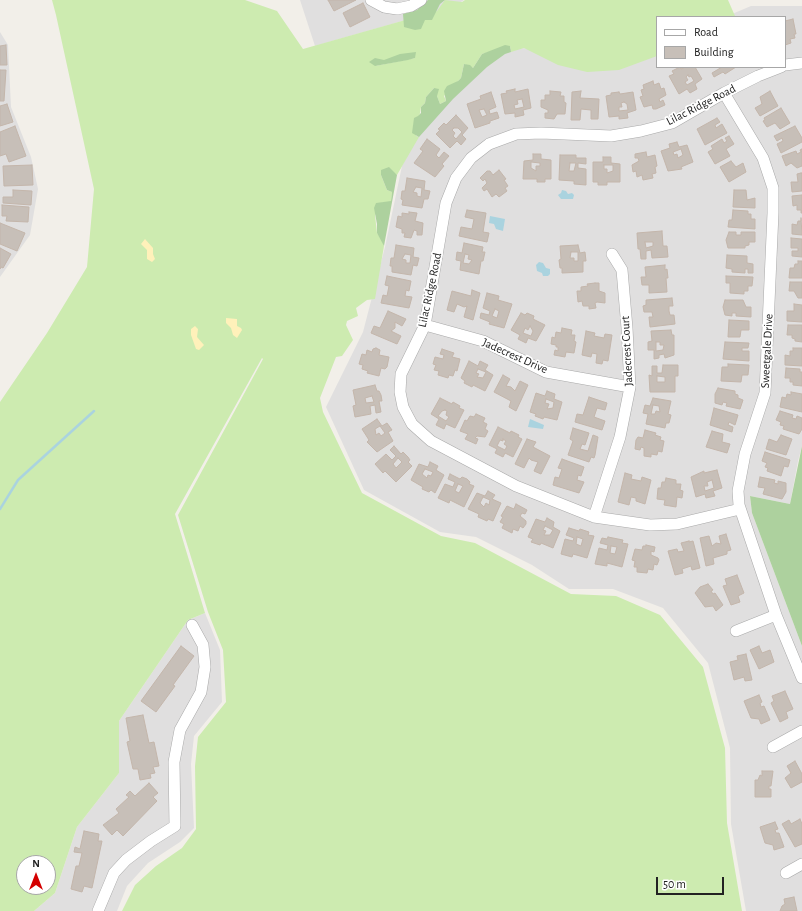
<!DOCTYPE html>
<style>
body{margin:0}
#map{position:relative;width:802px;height:911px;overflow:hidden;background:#f2efe9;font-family:"Alegreya Sans",sans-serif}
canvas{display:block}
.legend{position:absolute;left:656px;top:16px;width:130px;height:52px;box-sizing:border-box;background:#fff;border:1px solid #a7a7a7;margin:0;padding:5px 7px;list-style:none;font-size:12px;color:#222}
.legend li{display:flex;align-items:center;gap:8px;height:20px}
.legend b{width:20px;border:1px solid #a7a7a7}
.north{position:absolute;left:16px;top:855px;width:40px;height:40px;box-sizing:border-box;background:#fff;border:1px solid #a7a7a7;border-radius:50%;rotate:0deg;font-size:11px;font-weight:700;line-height:16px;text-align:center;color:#222}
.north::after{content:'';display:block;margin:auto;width:14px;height:18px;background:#d40000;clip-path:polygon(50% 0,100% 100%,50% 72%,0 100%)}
.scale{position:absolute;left:656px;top:877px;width:68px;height:18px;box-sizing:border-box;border:2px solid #222;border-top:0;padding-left:5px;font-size:12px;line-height:14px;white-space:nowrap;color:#222;-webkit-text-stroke:3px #fff;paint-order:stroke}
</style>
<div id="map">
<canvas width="802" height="911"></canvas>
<ul class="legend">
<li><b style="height:5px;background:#fff"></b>Road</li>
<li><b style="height:11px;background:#c7bfb8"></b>Building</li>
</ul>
<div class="north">N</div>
<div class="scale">50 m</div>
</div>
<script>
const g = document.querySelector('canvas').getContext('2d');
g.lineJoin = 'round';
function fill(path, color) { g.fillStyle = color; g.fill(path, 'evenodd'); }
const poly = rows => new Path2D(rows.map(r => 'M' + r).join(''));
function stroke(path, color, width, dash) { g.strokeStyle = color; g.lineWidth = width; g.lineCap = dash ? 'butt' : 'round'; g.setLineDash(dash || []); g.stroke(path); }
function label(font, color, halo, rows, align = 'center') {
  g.font = font + ' "Alegreya Sans",sans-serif'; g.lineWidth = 3.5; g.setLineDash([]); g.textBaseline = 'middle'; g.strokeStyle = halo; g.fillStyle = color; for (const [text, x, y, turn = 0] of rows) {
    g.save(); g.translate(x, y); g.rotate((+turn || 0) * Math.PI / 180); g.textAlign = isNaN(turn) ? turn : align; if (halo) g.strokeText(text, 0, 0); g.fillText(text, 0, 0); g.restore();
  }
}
fill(poly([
 [300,0,464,0,455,6,315,46],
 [751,6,802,6,802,446,798,461,790,504,750,496,752,513,802,646,802,911,746,911,731,824,730,748,708,663,663,608,613,589,569,589,532,565,476,537,440,532,364,490,326,407,363,332,385,247,402,166,420,127,503,49,528,48,657,52,657,67,785,67,785,17,725,17],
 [0,32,8,45,11,107,31,157,38,189,30,235,0,277],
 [205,613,220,650,222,702,194,736,191,764,194,828,180,842,148,863,127,886,117,911,34,911,55,893,77,827,119,773,119,721,188,620]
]), '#e0dfdf');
fill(poly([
 [52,0,245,0,277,11,303,49,437,11,445,0,462,2,465,0,728,0,735,16,733,17,657,17,657,56,619,70,587,72,558,65,524,48,511,52,510,46,482,54,473,68,464,64,461,78,444,96,446,101,440,104,434,88,426,97,425,103,421,107,416,136,419,137,397,175,392,172,381,175,387,190,392,192,391,202,383,202,375,215,377,233,382,240,384,246,375,299,367,300,356,308,358,316,347,321,346,325,353,340,342,356,336,357,320,398,323,412,362,493,441,536,475,543,571,594,616,596,660,615,703,667,725,748,727,823,742,911,122,911,135,885,156,866,182,848,196,829,195,766,198,737,226,702,223,650,208,612,178,515,263,359,262,358,175,514,205,613,188,620,119,721,119,773,77,827,55,893,34,911,0,911,0,402,47,333,87,267,94,189,56,15],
 [405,54,415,58,375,66],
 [24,863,48,863,48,887,24,887]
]), '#cdebb0');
fill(poly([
 [428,0,445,0,440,4,432,20,425,20,421,29,415,30,404,27,403,14,417,10],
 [505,45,510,46,511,52,505,54,487,67,453,99,419,137,412,133,414,118,418,116,421,113,421,107,425,103,426,97,434,88,439,89,437,96,440,104,446,101,444,91,447,86,458,81,461,78,464,64,470,65,473,68,482,54],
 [416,52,415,58,408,60,375,66,369,62,375,58,384,60,400,54],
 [389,167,397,175,384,246,377,233,377,224,374,208,376,203,391,201,392,192,387,190,381,175,381,170],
 [802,446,802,646,752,513,750,496,790,504]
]), '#add19e');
fill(poly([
 [145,239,153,248,153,254,155,259,152,262,147,259,147,250,141,244],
 [226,318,237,319,237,326,241,328,242,330,237,338,233,335,231,328,226,323],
 [195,326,198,329,197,337,204,345,199,350,196,349,191,335,191,329]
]), '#fff1ba');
fill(poly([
 [562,190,566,191,568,194,572,193,574,195,573,199,561,199,558,195,561,193],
 [490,216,505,219,503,231,496,229,494,224,489,223],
 [539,262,543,263,546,268,550,269,550,274,548,276,543,276,542,273,537,271,536,265],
 [530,419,544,425,543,429,528,427]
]), '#aad3df');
stroke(poly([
 [0,509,18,480,94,411]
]), '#aad3df', 2.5);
const building = poly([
 [328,0,356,0,334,11,328,0],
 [363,3,370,17,350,27,343,13,363,3],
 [793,19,796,34,794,34,795,38,790,39,791,43,785,45,785,21,793,19],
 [6,45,7,65,0,65,0,46,6,45],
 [680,67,681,69,685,67,695,67,702,79,695,84,697,89,690,93,687,89,679,94,669,76,674,74,672,71,680,67],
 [688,75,689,77,691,76,694,81,687,85,685,82,688,80,686,77,688,75],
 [722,67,736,67,725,74,723,72,714,77,712,73,722,67],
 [0,70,6,70,4,101,0,101,0,70],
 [653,81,654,85,659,83,661,89,664,88,666,95,659,99,660,102,663,100,665,105,656,109,653,109,652,105,644,107,640,97,643,96,641,90,644,89,643,85,653,81],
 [515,89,515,92,528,89,531,108,523,110,524,115,515,117,515,113,505,114,501,94,507,93,506,91,515,89],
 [522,99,524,107,515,109,514,105,518,104,517,100,522,99],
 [550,91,561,92,560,96,564,96,564,102,566,103,565,114,557,114,554,119,545,118,545,113,548,113,548,110,541,107,541,100,545,100,545,95,550,95,550,91],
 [581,91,580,98,599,99,598,119,591,119,591,110,581,109,580,120,571,120,572,92,581,91],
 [770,91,778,106,760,116,755,108,762,104,760,97,770,91],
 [491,92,496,107,489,110,490,114,497,112,499,118,490,121,490,123,475,128,467,104,481,99,480,96,491,92],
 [484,109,487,115,482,117,479,110,484,109],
 [619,92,620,94,633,92,636,110,627,113,628,118,619,119,619,116,609,117,606,96,611,95,611,93,619,92],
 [624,102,627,104,628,110,619,111,619,107,622,107,621,103,624,102],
 [7,104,13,122,0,126,0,106,7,104],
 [781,108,790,123,780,129,775,123,767,127,763,121,765,120,764,118,781,108],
 [456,115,468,128,462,135,466,139,461,145,457,141,450,148,436,134,440,130,438,129,444,123,446,125,456,115],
 [454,128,458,128,462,132,456,139,453,136,455,133,452,130,454,128],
 [717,118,720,122,715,125,716,128,722,124,727,133,705,145,697,129,717,118],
 [15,126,26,156,9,162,6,154,0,156,0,132,15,126],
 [795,126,802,138,802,142,781,153,777,144,783,141,782,138,777,141,774,136,795,126],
 [729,136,734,144,726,149,730,156,715,164,708,152,713,149,711,146,722,139,724,143,727,141,725,138,729,136],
 [427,139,440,149,436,155,439,158,444,152,449,156,442,164,444,166,435,177,414,163,423,151,420,149,427,139],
 [677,142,679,147,687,145,693,162,681,167,682,169,668,171,661,151,670,148,669,144,677,142],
 [681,149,683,155,678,158,677,154,674,155,673,152,681,149],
 [802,149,802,166,797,168,791,163,786,166,782,156,796,151,797,154,801,152,800,150,802,149],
 [646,152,647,157,655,155,657,166,655,167,656,173,652,174,653,178,643,180,642,175,637,177,636,171,633,172,632,165,639,161,638,158,635,158,635,154,646,152],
 [533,154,541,154,541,159,551,160,551,179,545,179,545,182,537,182,537,179,523,179,524,161,533,160,533,154],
 [531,162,540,163,540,166,536,166,536,171,531,168,531,162],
 [560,155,576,155,576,158,586,158,586,164,578,163,578,168,586,169,586,185,574,184,574,181,559,180,560,155],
 [570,163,576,163,574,171,569,171,570,163],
 [603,157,611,157,611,163,620,164,620,182,607,182,607,185,598,185,598,182,593,182,593,162,603,162,603,157],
 [604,165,613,165,613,171,607,173,607,169,604,169,604,165],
 [731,161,736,167,743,163,746,172,729,182,720,167,731,161],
 [32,165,33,185,4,186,3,166,32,165],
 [499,170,506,179,504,180,508,186,505,188,507,191,499,197,496,194,492,197,487,189,484,191,482,188,487,183,485,179,483,181,480,178,487,171,490,171,493,175,499,170],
 [801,173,802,173,802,191,792,192,791,182,798,182,797,174,801,173],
 [407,178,425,181,424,190,430,191,428,199,424,199,422,208,402,205,403,200,401,199,402,191,405,191,407,178],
 [416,187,422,188,421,197,417,196,417,193,413,192,416,187],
 [13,190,32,191,31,205,3,203,3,197,13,197,13,190],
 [734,190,746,190,747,200,755,198,755,208,733,207,734,190],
 [802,195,802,213,801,213,801,210,797,210,797,205,793,206,792,196,802,195],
 [2,205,29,207,28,222,6,221,7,216,2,216,2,205],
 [467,210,486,213,483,232,489,233,487,242,459,236,461,227,472,229,474,219,465,217,467,210],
 [733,210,748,211,748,214,751,214,751,219,755,219,755,229,728,227,729,220,732,220,733,210],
 [409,212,417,213,415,221,423,223,422,235,417,235,417,231,414,230,411,238,404,237,405,233,402,233,402,229,396,227,398,216,402,217,402,213,409,214,409,212],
 [801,218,802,235,792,234,792,224,797,225,798,221,801,221,801,218],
 [0,223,25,233,17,251,0,244,0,223],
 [662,231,663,246,667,246,668,257,652,258,651,250,646,251,646,259,641,259,640,249,638,249,637,233,662,231],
 [645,242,653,242,653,246,646,248,645,242],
 [729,232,736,232,736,235,741,235,741,232,755,232,755,242,749,242,749,245,745,246,745,248,728,248,726,240,729,232],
 [791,238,802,239,802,257,792,256,792,251,798,251,798,248,791,248,791,238],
 [464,243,483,247,482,252,485,252,483,261,481,261,479,274,460,270,461,261,456,260,457,252,462,253,464,243],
 [465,254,469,255,468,259,472,260,469,264,463,263,465,254],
 [396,245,414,248,413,257,419,258,417,266,413,265,411,275,392,272,392,266,390,266,391,258,394,258,396,245],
 [405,254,411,255,410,263,406,263,406,260,402,259,405,254],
 [578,245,580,253,585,252,586,261,583,261,583,272,562,273,562,268,560,268,559,260,561,259,560,246,578,245],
 [571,252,578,252,578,261,574,261,574,258,570,258,571,252],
 [0,248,11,254,3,268,1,267,0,269,0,248],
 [727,255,747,256,747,263,753,264,753,273,748,273,748,269,745,269,745,273,732,272,732,269,726,268,727,255],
 [798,261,802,261,802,278,789,278,790,268,794,268,795,264,798,264,798,261],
 [665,265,665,270,667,269,668,278,666,278,667,292,649,293,649,285,642,285,641,277,646,277,645,267,665,265],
 [387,276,411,281,409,291,406,290,405,296,412,297,409,308,381,303,383,295,387,296,389,286,385,285,387,276],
 [726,276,753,277,752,286,748,286,748,291,744,291,744,294,730,293,730,283,726,283,726,276],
 [790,282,802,282,802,298,798,298,794,291,789,291,790,282],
 [595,283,599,283,599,291,605,293,605,303,597,302,595,303,596,308,589,309,589,306,583,306,582,301,578,302,577,291,581,291,581,287,588,286,587,284,595,283],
 [472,290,480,293,473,320,464,317,467,306,464,307,457,304,454,312,447,310,452,291,471,296,472,290],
 [487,293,499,296,498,300,512,304,504,328,489,324,490,322,480,318,481,313,489,315,490,311,483,308,487,293],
 [495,309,499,311,497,318,492,316,495,309],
 [672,298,673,306,669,306,669,311,670,315,674,315,675,324,650,327,649,317,653,317,652,312,644,312,643,306,646,305,646,300,672,298],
 [725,300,743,300,746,307,751,307,751,317,736,316,736,313,732,313,732,316,725,315,723,307,725,300],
 [794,304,802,305,802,322,787,321,787,311,794,311,794,304],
 [388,311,406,319,402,326,395,322,395,328,391,331,401,336,397,344,371,333,374,326,380,328,388,311],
 [521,313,525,315,527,313,534,316,533,319,545,325,536,341,528,338,526,343,518,339,520,335,511,330,521,313],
 [530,326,533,331,531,336,523,333,525,328,528,330,530,326],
 [729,320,749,321,749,330,741,330,740,337,728,337,729,320],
 [788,325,802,325,802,342,795,341,795,339,792,338,792,335,787,335,788,325],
 [562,328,572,330,571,335,575,335,574,341,576,342,574,353,566,352,565,357,554,355,555,350,558,351,558,347,556,347,556,345,551,344,552,337,555,338,556,332,561,333,562,328],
 [671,330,672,335,674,335,674,355,665,358,664,354,659,355,659,358,654,359,654,350,648,350,648,342,652,341,651,331,671,330],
 [656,342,660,342,660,345,664,345,663,350,656,351,656,342],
 [586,331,595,333,594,336,604,338,605,334,612,335,608,361,603,360,602,364,596,363,597,354,592,353,591,357,582,355,586,331],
 [725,342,749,343,748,348,742,348,742,351,749,351,749,361,723,359,725,342],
 [376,348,380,350,379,355,389,357,387,367,385,369,381,368,379,376,367,373,368,371,362,369,363,365,359,364,362,354,366,355,367,350,372,352,373,349,376,348],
 [793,348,802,348,802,366,785,365,785,355,790,356,790,351,793,351,793,348],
 [442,349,454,353,452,357,460,359,457,371,455,370,453,376,449,375,448,378,438,375,439,371,434,370,436,365,433,364,435,357,443,359,444,355,440,354,442,349],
 [469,361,478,366,480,361,488,365,485,370,493,375,485,391,473,385,472,387,464,383,465,381,461,378,469,361],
 [478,369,486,372,483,378,477,377,479,374,476,373,478,369],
 [728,364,749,365,748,375,742,375,741,382,721,381,722,367,728,367,728,364],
 [663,365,678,365,678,376,675,376,675,392,650,392,649,375,652,376,652,366,657,366,657,373,662,373,663,365],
 [657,376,665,377,665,382,657,382,657,376],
 [786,368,800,369,800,372,802,372,802,386,793,385,793,382,790,382,790,378,785,378,786,368],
 [503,375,510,379,506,386,511,387,515,391,520,381,528,385,516,411,509,407,511,401,494,392,503,375],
 [375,385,377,391,379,391,381,395,382,401,379,401,381,412,376,413,375,405,370,406,371,414,355,417,353,406,356,405,353,390,375,385],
 [372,396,374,402,366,403,365,398,372,396],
 [718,388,735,391,735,394,738,395,738,398,743,400,740,409,726,406,727,403,723,402,722,405,715,403,715,394,718,388],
 [547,391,555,394,554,399,562,402,557,420,544,417,543,419,535,416,536,414,530,412,536,393,545,396,547,391],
 [546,399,554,402,553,408,547,409,549,404,545,403,546,399],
 [791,392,802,394,802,412,780,407,782,397,786,398,787,394,791,395,791,392],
 [589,397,607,403,605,410,597,408,594,417,605,421,602,430,575,422,577,414,583,415,589,397],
 [440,398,452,404,453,402,460,406,459,408,464,410,455,428,446,424,444,429,436,425,439,419,431,414,440,398],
 [445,410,447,411,446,415,449,417,446,421,438,416,442,411,445,410],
 [653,398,671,401,668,414,671,415,669,423,666,423,665,428,646,424,648,414,643,413,645,405,650,406,653,398],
 [653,405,659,406,660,412,656,411,655,414,651,414,653,405],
 [714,408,738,415,735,425,729,422,728,425,733,427,732,432,710,425,714,408],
 [780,411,793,415,792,418,796,419,797,416,802,418,802,429,799,434,783,429,784,426,780,425,781,422,776,420,780,411],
 [476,414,485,418,483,422,487,424,485,429,488,431,485,437,477,436,475,438,478,439,476,444,465,439,468,434,460,431,465,420,467,421,470,416,474,417,476,414],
 [377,419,382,426,387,423,392,430,388,432,393,441,377,452,367,442,369,440,362,429,377,419],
 [380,426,385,433,381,436,379,433,376,435,375,429,380,426],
 [498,427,510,433,511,431,519,435,518,437,522,439,513,457,505,453,503,457,495,453,497,449,489,445,498,427],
 [503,439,506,441,504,444,507,446,505,450,497,446,500,440,503,441,503,439],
 [573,428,589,433,585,445,582,444,580,449,588,451,593,435,598,437,595,455,594,458,591,457,589,462,568,455,573,441,570,439,573,428],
 [645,430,656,433,655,435,661,437,660,440,664,441,662,452,658,451,657,455,651,454,651,457,644,456,644,448,641,447,640,450,635,449,636,440,638,437,643,438,645,430],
 [712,431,723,434,722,442,730,444,727,453,706,447,712,431],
 [781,435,792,439,786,455,766,449,769,439,777,442,781,435],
 [527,439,536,442,533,447,550,456,541,474,534,471,538,462,531,460,529,458,524,468,515,464,527,439],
 [394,446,401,454,403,452,408,457,410,460,408,462,412,466,396,482,385,471,383,473,375,464,386,454,392,460,396,456,390,450,394,446],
 [398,458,402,462,396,468,393,464,398,458],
 [765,452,790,460,788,467,784,466,781,476,767,471,768,468,765,467,767,463,762,461,765,452],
 [562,459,584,467,581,476,578,475,577,480,584,482,579,493,553,485,555,477,559,478,562,469,558,468,562,459],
 [430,462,438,466,436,470,444,475,435,493,431,490,429,492,422,489,423,487,411,480,419,464,428,467,430,462],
 [425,469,433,472,431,476,428,475,427,478,422,474,425,469],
 [717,470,722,488,713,491,715,496,706,498,705,494,696,497,691,477,704,471,704,473,717,470],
 [712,480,714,488,705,491,704,486,708,486,707,482,712,480],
 [625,473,632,475,631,479,641,481,642,477,651,480,645,504,636,501,636,498,631,497,629,505,618,502,625,473],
 [450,474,460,479,462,477,467,479,470,482,469,484,474,486,464,507,450,500,449,503,438,498,445,484,453,487,455,482,448,479,450,474],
 [458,484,463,486,459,493,455,491,458,484],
 [760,477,775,480,774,483,778,484,778,481,786,483,786,492,782,499,763,494,765,488,758,487,760,477],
 [666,478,676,480,676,484,681,484,680,490,683,491,682,498,677,497,676,507,664,505,665,500,657,499,658,488,661,488,662,482,665,482,666,478],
 [488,491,495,495,492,499,501,503,493,521,488,519,487,521,478,517,479,514,468,509,477,493,485,496,488,491],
 [483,497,490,500,489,505,486,503,484,507,480,503,483,497],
 [516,504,527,510,525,514,522,513,520,516,526,521,526,524,523,528,520,526,518,531,513,529,512,533,502,528,504,524,500,522,503,517,501,516,507,506,514,509,516,504],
 [547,518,554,522,553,527,560,531,553,548,541,543,540,545,531,542,533,539,528,537,536,519,545,522,547,518],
 [545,526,553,530,550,535,544,535,546,531,543,530,545,526],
 [569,528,579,531,580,529,589,532,588,535,594,536,587,558,573,554,572,557,561,554,565,539,573,541,574,538,566,535,569,528],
 [577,537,583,539,581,546,576,544,577,537],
 [726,534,731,550,727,551,727,554,713,558,714,564,706,566,700,538,709,536,712,546,716,543,721,544,719,536,726,534],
 [608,537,623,540,622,543,628,544,622,567,607,563,607,566,595,564,599,548,607,550,608,545,600,543,602,538,607,539,608,537],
 [611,546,617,547,615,554,610,553,611,546],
 [689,541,689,542,693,541,700,568,692,570,691,566,682,569,683,573,675,575,668,551,677,549,678,552,684,551,681,543,689,541],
 [646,545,655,547,654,552,651,551,651,555,658,558,659,560,657,565,654,564,653,570,648,569,647,573,637,572,637,567,634,567,635,561,632,560,635,549,642,550,643,546,646,546,646,545],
 [737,575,744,593,738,596,740,602,731,605,723,586,727,585,725,579,737,575],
 [708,584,713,590,711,591,713,594,715,593,723,605,716,611,713,606,705,607,695,593,700,587,708,584],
 [181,646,194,656,173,685,175,686,156,712,141,701,181,646],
 [759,646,762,653,770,650,774,662,759,669,750,650,759,646],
 [746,654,752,680,745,681,744,677,734,680,730,662,738,660,737,656,746,654],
 [785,691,793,709,786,712,788,718,780,722,771,703,774,701,772,696,785,691],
 [759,695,762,702,760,703,761,707,764,706,770,720,761,724,759,719,751,718,744,701,759,695],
 [143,715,149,743,154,742,159,766,153,767,155,773,150,774,151,778,140,780,138,769,133,769,127,742,130,741,126,718,143,715],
 [795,761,802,774,802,782,791,788,785,778,791,773,787,766,795,761],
 [762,771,773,771,771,786,769,786,769,789,771,789,771,797,755,797,755,780,758,780,760,775,762,776,762,771],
 [149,783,158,793,153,797,157,801,123,836,117,830,112,835,103,825,119,813,116,809,129,797,126,795,130,791,135,796,149,783],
 [800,819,802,824,802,844,795,847,782,824,789,820,791,824,800,819],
 [775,822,778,829,775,830,776,833,779,833,784,847,774,850,773,845,765,843,760,827,775,822],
 [84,831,99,834,98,841,102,841,92,888,84,886,82,892,71,889,76,866,79,866,82,853,74,852,75,847,80,849,84,831],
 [794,897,797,911,780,911,782,906,785,904,784,899,794,897]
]);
fill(building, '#c7bfb8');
stroke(building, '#c4b6ab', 1);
const minor = poly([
 [371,0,384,7,397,9,411,6,421,0],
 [785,65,802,63],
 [724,93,763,158,773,188,773,213,765,393,745,454,738,491,739,505,776,615,802,678],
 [425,325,483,341,546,372,630,387],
 [740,509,677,524,650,525,594,517,516,486,431,441,412,424,403,407,400,392,401,374,425,325,446,203,456,178,471,158,489,144,516,134,541,133,611,136,641,131,672,123,724,93,758,76,781,67],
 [594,517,620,437,630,387,627,328,622,270,612,254],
 [736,631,776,615],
 [773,747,802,731],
 [786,873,802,864],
 [98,911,114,873,126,860,151,841,175,826,174,762,180,730,201,692,205,667,203,645,192,625]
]);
stroke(minor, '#a9a9a9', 12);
stroke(minor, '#fff', 11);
label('12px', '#222', '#fff', [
 ["Lilac Ridge Road",701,105,-27],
 ["Lilac Ridge Road",430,290,-78],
 ["Jadecrest Court",627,351,-93],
 ["Sweetgale Drive",767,351,-87],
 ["Jadecrest Drive",515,356,24]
]);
</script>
